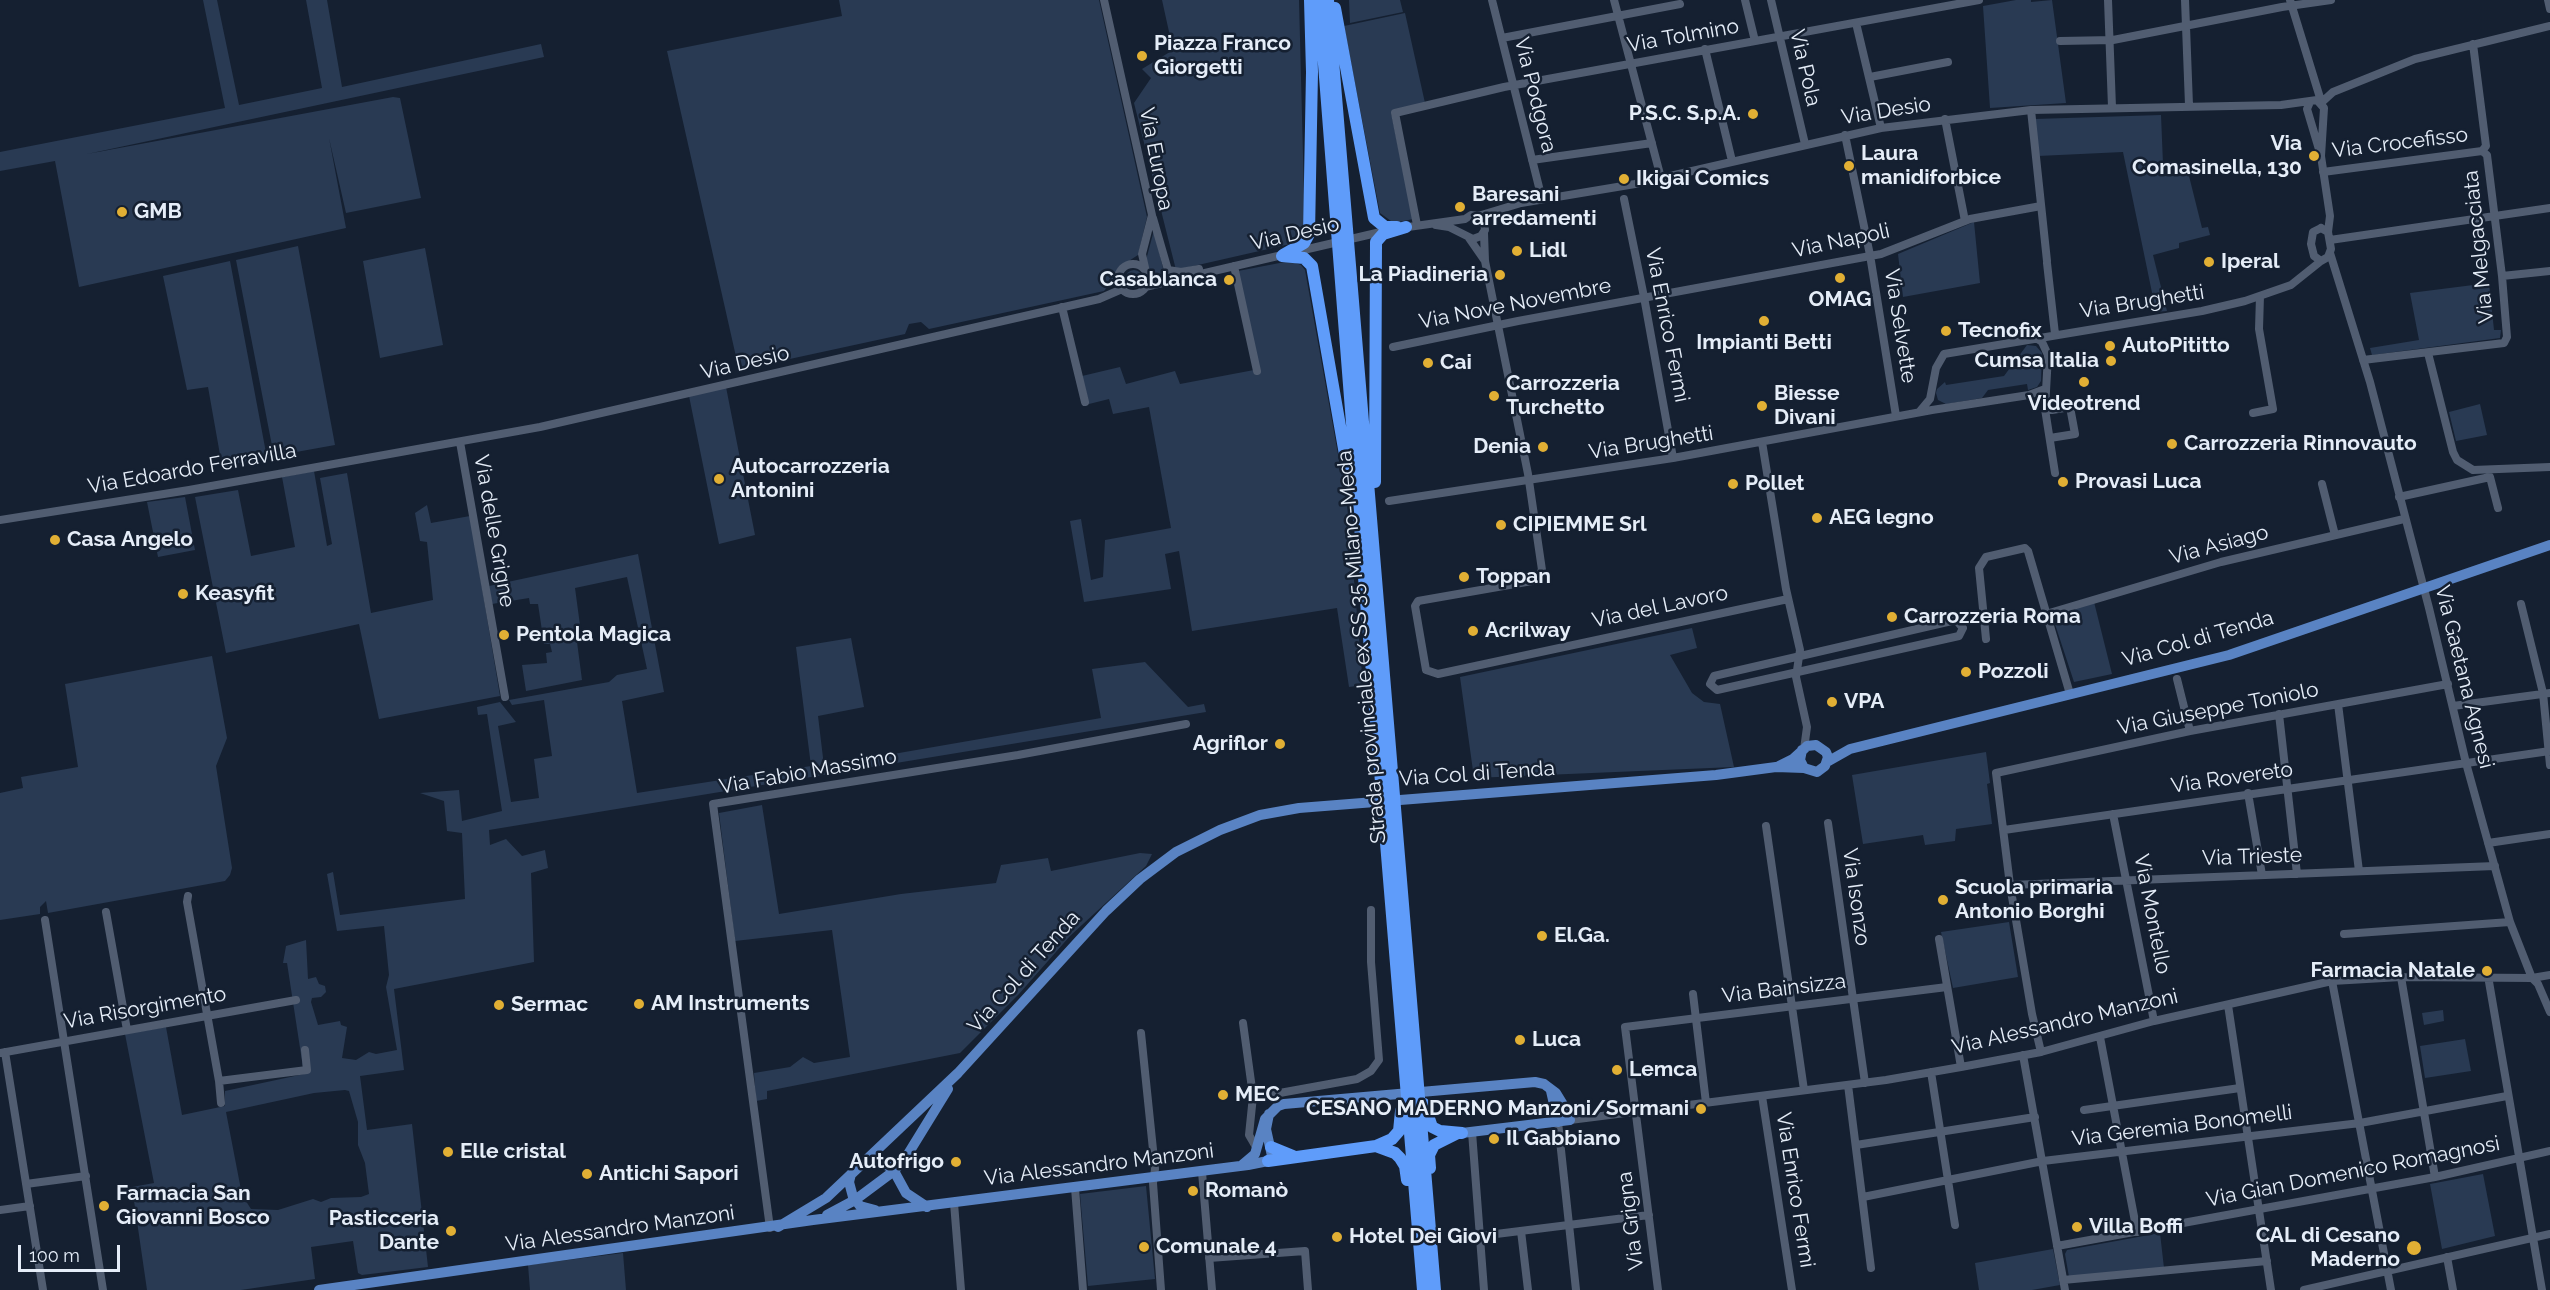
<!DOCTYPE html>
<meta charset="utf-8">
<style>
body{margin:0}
#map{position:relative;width:2550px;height:1290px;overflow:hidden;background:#152031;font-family:Raleway,sans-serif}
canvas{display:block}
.scale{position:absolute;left:18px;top:1245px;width:102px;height:27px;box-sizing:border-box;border:3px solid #e5edf8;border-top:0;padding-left:8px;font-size:18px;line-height:21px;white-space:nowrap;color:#e5edf8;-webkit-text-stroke:4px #152031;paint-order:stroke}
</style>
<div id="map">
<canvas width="2550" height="1290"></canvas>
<div class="scale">100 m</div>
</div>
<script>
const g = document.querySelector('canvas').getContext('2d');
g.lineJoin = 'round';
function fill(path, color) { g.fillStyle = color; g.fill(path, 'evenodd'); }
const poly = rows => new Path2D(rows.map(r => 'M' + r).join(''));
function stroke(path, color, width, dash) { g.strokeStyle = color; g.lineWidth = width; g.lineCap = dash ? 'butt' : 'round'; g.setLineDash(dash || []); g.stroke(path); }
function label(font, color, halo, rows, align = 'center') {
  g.font = font + ' Raleway,sans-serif'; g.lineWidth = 5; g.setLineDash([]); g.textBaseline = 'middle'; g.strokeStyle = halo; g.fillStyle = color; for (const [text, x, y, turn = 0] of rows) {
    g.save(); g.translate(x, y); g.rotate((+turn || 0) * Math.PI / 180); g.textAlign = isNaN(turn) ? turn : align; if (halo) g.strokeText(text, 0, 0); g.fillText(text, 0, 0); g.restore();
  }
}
fill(poly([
 [203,0,217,0,239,105,322,88,306,0,327,0,342,87,541,44,544,57,87,154,393,97,400,98,421,198,346,213,329,138,346,228,79,287,55,161,0,171,0,152,225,108],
 [839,0,1099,0,1147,217,1138,255,1118,268,1111,283,1104,291,929,329,921,322,909,324,905,334,739,370,667,51,842,16],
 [1162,0,1299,0,1305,233,1299,242,1176,270,1134,103,1151,78,1142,69,1173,50],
 [1349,0,1400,0,1403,12,1350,23],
 [2016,0,2031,0,2031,2,2052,0,2066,103,1990,108,1983,6],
 [1405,13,1425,103,1391,112,1413,219,1399,222,1391,221,1380,213,1344,26],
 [2161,115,2163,164,2186,164,2202,228,2208,227,2210,235,2179,243,2179,248,2153,255,2167,311,2156,312,2123,152,2038,156,2035,119],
 [1974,222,1980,283,1903,297,1898,254],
 [1154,230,1163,268,1176,276,1162,278,1149,270,1146,260],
 [298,246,335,445,274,456,236,260],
 [425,248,443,345,380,358,363,261],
 [230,261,267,458,222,466,208,387,187,390,163,276],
 [1290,261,1301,265,1305,270,1348,510,1363,685,1349,687,1337,608,1192,631,1179,551,1165,554,1171,589,1084,602,1070,521,1081,519,1091,580,1103,577,1105,540,1171,528,1149,407,1113,414,1109,399,1089,404,1082,376,1120,367,1126,384,1175,371,1180,384,1254,370,1238,271],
 '1125 279a9 9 0 1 1 18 0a9 9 0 1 1-18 0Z',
 [2489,283,2494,330,2501,330,2500,338,2372,355,2370,348,2419,340,2410,293],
 [2027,345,2036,346,2042,353,2041,381,2037,387,2028,390,2027,384,1988,390,1982,398,1946,404,1938,400,1936,393,1937,389,1945,382,1946,385,2004,376],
 [726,387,755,535,719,544,689,396],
 [2480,404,2487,435,2456,441,2449,412],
 [314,471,327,546,332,544,320,478,347,473,371,613,433,600,427,542,420,541,415,513,427,505,431,523,470,516,500,696,379,719,359,624,226,653,195,497,238,490,251,556,295,547,282,477],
 [185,497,195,550,158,557,147,502],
 [638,554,664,692,622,701,637,793,811,766,796,647,851,638,864,707,818,716,824,766,1101,718,1092,669,1145,662,1188,707,1204,704,1206,712,489,830,490,845,506,839,522,856,545,850,548,868,531,873,534,962,394,989,404,1070,360,1076,367,1130,412,1124,428,1267,362,1275,358,1273,353,1241,311,1247,315,1279,241,1290,147,1290,132,1187,154,1183,125,1034,166,1027,182,1115,225,1106,225,1091,304,1074,287,963,283,963,286,946,306,940,308,979,316,977,319,984,325,986,326,992,321,997,312,998,311,1002,318,1025,340,1021,341,1025,347,1027,342,1058,356,1060,369,1052,376,1054,397,1050,386,987,389,975,384,926,337,931,327,874,333,872,340,915,465,899,462,833,447,831,444,801,420,793,459,790,462,821,502,811,487,714,478,715,477,707,500,702,516,722,498,726,511,802,539,798,534,759,552,756,544,700,512,705,509,700,609,682,617,675,647,669,627,577,575,588,582,640,577,642,582,680,526,691,522,665,547,663,546,653,552,652,550,644,544,644,538,604,530,604,529,598,492,604,489,586],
 [345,1090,349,1091,358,1122,358,1145,365,1163,369,1194,361,1197,331,1198,321,1202,313,1199,278,1210,251,1209,242,1195,226,1112,314,1093],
 [2094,602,2112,674,2074,682,2052,615],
 [1692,628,1697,648,1670,655,1692,693,1704,702,1720,704,1734,767,1474,778,1460,677],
 [212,656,227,738,216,766,232,868,230,875,225,881,48,913,46,901,40,907,40,914,0,920,0,793,23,788,21,777,78,767,65,684],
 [1986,752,1990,783,1987,784,1992,824,1956,829,1955,841,1925,845,1923,835,1863,844,1852,775],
 [762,805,779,914,901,894,996,883,1001,865,1048,858,1051,871,1140,853,1152,854,1146,866,1070,936,1019,994,960,1053,767,1091,767,1099,756,1101,754,1073,790,1067,803,1057,814,1063,850,1057,832,930,735,941,719,813],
 [2009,922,2018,977,1953,988,1941,932],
 [2443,1010,2444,1021,2424,1025,2422,1013],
 [2465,1039,2471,1071,2425,1078,2420,1046],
 [2483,1174,2495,1236,2442,1249,2430,1184],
 [1146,1186,1155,1279,1088,1286,1080,1194],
 [2160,1233,2164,1268,2069,1277,2065,1254,2067,1250],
 [2053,1249,2060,1285,2032,1290,1979,1290,1975,1263],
 [623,1253,626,1290,530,1290,528,1265]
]), '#293a53');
stroke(poly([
 [1104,0,1152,215,1142,254,1146,272],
 [1492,0,1542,199],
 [1614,0,1661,178],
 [1745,0,1755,41],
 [1771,0,1805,144],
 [2108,0,2112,107],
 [2185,0,2189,105],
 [2290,0,2321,101],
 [2548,0,2550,9],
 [1856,23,1881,128],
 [1502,38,1680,4],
 [2060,41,2113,40,2282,7,2331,0],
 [2473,44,2486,146,2482,151],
 [1705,49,1732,161],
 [1870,77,1948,62],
 [2310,102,2307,109,2321,156,2330,216,2328,232],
 [2322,102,2333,92,2415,59,2550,26],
 [2031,110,2047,261],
 [1945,119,1965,221],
 [1845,135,1870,255,1896,416],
 [1532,160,1652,143],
 [2323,172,2482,151],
 [1624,199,1644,297,1673,458],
 [1153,218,1168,270,1181,272,1199,269],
 [1417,225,1395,113,1504,87,1979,0],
 [1436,225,1449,227,1473,239,1481,236,1485,230,1484,222,1478,216],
 [1401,228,1465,219,1471,215,1478,216,1521,203,1635,184,1881,128,2031,110,2281,105,2317,100,2324,108,2321,156],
 [2321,228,2328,232,2331,249,2328,257,2321,261,2314,256,2311,244,2313,232,2321,228],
 [1484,233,1485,261,1528,474,1542,570,1537,578,1532,581,1418,601,1415,606,1426,670,1438,674,1788,599],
 [1469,238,1485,261],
 [2330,240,2550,208],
 [2330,253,2370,382,2429,608,2466,763,2510,922,2532,978,2538,984,2550,1012],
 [2047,263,2055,334],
 '1118 279a15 15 0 1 1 30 0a15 15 0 1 1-30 0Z',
 [1234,266,1257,371],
 [2502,276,2550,271],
 [1145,287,1385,231],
 [1062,307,1085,402],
 [2036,338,2042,342,2048,355,2045,409,2052,410,2070,407,2075,434,2050,438],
 [1393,347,1518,321,1881,254,1970,219,2041,206],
 [2428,353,2453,452,2457,460,2473,470,2550,467],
 [2363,360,2504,343,2507,337,2502,276,2487,155,2482,151],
 [2045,409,2055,473],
 [1920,411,1930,399,1936,368,1944,354,2202,311,2245,301,2291,285,2321,261],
 [2253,413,2273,409,2259,329,2260,296],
 [460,442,505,697],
 [1762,442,1786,589,1800,650,1796,677,1807,727,1804,749],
 [2322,484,2335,535],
 [2399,497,2490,477,2498,508],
 [1389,501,1673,458,1932,410,2029,395,2045,389],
 [0,520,189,490,540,427,1099,299,1122,289],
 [2521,604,2543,693,2550,765],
 [2046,614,2221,562,2404,519],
 [1956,620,1963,628,1959,636,1717,690,1710,684,1714,676,1956,620],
 [1986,639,1979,568,1986,557,2025,548,2028,551,2070,694],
 [2177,679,2190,731],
 [2338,704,2359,871],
 [2453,706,2550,693],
 [2279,714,2297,874],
 [2248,793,2262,875],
 [2113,814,2154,1021],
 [1828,823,1865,1083],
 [1766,826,1804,1090],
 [2004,830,2550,751],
 [2488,843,2550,834],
 [2010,885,2495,866],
 [188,896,187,902,219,1081,307,1070,305,1050],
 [106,912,127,1030],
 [45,920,103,1290],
 [2344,934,2510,922],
 [1939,939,1961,1067],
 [2488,976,2542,1290],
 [2401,977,2435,1177],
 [2332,981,2391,1290],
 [1693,994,1706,1103],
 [2228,1005,2271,1290],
 [1243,1023,1253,1096,1249,1135,1256,1147],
 [1141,1033,1155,1169,1153,1183,1161,1290],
 [2100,1037,2137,1232],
 [5,1052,43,1290],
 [2041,1052,2032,1014,2010,885,1996,773,2190,731,2448,684],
 [0,1053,296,1000],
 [2023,1055,2065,1290],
 [1931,1072,1955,1225],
 [219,1081,221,1103],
 [1848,1085,1871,1268],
 [1253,1096,1263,1096,1357,1079,1371,1071,1379,1060,1371,962,1371,910],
 [1762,1096,1792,1290],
 [2084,1110,2240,1088],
 [1570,1120,1886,1080,1961,1067,2041,1052,2154,1021,2332,981,2401,977,2532,978,2550,975],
 [1558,1122,1576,1290],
 [1472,1132,1484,1290],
 [1856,1145,2035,1117],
 [1202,1172,1212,1290],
 [26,1184,86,1176],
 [1075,1188,1083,1290],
 [1863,1197,2043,1161,2360,1123,2507,1096],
 [954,1203,961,1290],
 [0,1210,30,1206],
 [770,1228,713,804,1018,755,1186,724],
 [1521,1231,1528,1290],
 [1480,1236,1649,1215],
 [2057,1246,2435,1177,2550,1151],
 [2447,1257,2453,1290],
 [1209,1258,1305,1251,1308,1290],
 [2063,1280,2267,1261],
 [1658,1290,1625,1027,1947,987],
 [2304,1290,2550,1234]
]), '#515d71', 8);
stroke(poly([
 [1827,762,1850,749,2229,655,2550,545],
 [1779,766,1793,759,1804,749,1807,746,1816,745,1826,752,1828,757,1825,766,1817,772,1804,768,1800,760,1802,750],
 [1551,1091,1558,1122],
 [864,1163,879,1163,888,1166,894,1171,906,1193,927,1207],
 [1242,1165,1255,1154,1265,1119,1278,1106,1284,1104,1535,1082,1544,1084,1556,1093,1567,1111,1570,1120,1462,1133],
 [851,1174,849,1182,853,1197,860,1206,875,1210],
 [827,1215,855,1200,894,1171,908,1154,948,1089],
 [778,1227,826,1198,958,1073,1106,911,1140,879,1176,852,1220,830,1260,815,1299,808,1716,775,1776,767,1804,768],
 [319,1290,813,1220,1248,1165,1268,1161,1272,1156,1266,1129,1269,1114]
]), '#5983c3', 10);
stroke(poly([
 [1319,0,1364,577,1423,1290],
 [1328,0,1435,1290],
 [1335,8,1374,218,1385,227,1397,227],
 [1283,255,1304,243,1309,234,1312,72,1310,0],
 [1282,256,1304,258,1312,266,1350,483],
 [1375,482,1376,242,1383,234,1406,227],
 [1424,1104,1432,1127,1440,1131,1462,1133],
 [1376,1146,1395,1153,1400,1158,1405,1166,1407,1180],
 [1271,1147,1293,1156],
 [1268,1161,1376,1146,1392,1139,1399,1131,1401,1111],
 [1430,1168,1429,1155,1434,1145,1456,1134]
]), '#5f9cfa', 12);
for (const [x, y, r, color] of [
 [1142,56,6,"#e1af34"],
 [1753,114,6,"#e1af34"],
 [2314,156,6,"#e1af34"],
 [1849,166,6,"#e1af34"],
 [1624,179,6,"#e1af34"],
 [1460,207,6,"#e1af34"],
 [122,212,6,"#e1af34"],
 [1517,251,6,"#e1af34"],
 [2209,262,6,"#e1af34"],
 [1500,275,6,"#e1af34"],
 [1840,278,6,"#e1af34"],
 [1229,280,6,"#e1af34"],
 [1764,321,6,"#e1af34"],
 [1946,331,6,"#e1af34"],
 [2110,346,6,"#e1af34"],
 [2111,361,6,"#e1af34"],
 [1428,363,6,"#e1af34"],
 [2084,382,6,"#e1af34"],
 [1494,396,6,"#e1af34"],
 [1762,406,6,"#e1af34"],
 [2172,444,6,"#e1af34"],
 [1543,447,6,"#e1af34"],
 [719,479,6,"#e1af34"],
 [2063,482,6,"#e1af34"],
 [1733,484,6,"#e1af34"],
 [1817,518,6,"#e1af34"],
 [1501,525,6,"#e1af34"],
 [55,540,6,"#e1af34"],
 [1464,577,6,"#e1af34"],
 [183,594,6,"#e1af34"],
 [1892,617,6,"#e1af34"],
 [1473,631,6,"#e1af34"],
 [504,635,6,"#e1af34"],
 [1966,672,6,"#e1af34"],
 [1832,702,6,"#e1af34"],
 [1280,744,6,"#e1af34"],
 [1943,900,6,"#e1af34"],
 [1542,936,6,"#e1af34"],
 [2487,971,6,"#e1af34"],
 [639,1004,6,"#e1af34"],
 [499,1005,6,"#e1af34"],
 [1520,1040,6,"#e1af34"],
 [1617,1070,6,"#e1af34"],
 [1223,1095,6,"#e1af34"],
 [1701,1109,6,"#e1af34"],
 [1494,1139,6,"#e1af34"],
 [448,1152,6,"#e1af34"],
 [956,1162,6,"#e1af34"],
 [587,1174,6,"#e1af34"],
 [1193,1191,6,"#e1af34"],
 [104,1206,6,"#e1af34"],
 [2077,1227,6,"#e1af34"],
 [451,1231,6,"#e1af34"],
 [1337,1237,6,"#e1af34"],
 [1144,1247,6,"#e1af34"],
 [2414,1248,8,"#e1af34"]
]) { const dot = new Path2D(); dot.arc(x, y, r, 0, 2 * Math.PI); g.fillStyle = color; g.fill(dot); stroke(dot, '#152031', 2); }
label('21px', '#e5edf8', '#152031', [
 ["Via Tolmino",1683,36,-10],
 ["Via Pola",1805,68,77],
 ["Via Podgora",1535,95,76],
 ["Via Desio",1886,111,-9],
 ["Via Crocefisso",2400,143,-7],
 ["Via Europa",1156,159,79],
 ["Via Desio",1295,234,-13],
 ["Via Napoli",1841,241,-12],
 ["Via Melgacciata",2479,247,-96],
 ["Via Brughetti",2142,302,-9],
 ["Via Nove Novembre",1515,304,-11],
 ["Via Enrico Fermi",1667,325,79],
 ["Via Selvette",1900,326,81],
 ["Via Desio",745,363,-13],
 ["Via Brughetti",1651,443,-9],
 ["Via Edoardo Ferravilla",192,469,-10],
 ["Via delle Grigne",494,531,80],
 ["Via Asiago",2219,545,-15],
 ["Via del Lavoro",1660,607,-12],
 ["Via Col di Tenda",2198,639,-16],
 ["Strada provinciale ex SS 35 Milano-Meda",1362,647,-95],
 ["Via Gaetana Agnesi",2464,677,76],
 ["Via Giuseppe Toniolo",2218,709,-11],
 ["Via Fabio Massimo",808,772,-10],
 ["Via Col di Tenda",1477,774,-4],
 ["Via Rovereto",2232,778,-8],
 ["Via Trieste",2252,857,-2],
 ["Via Isonzo",1856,897,82],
 ["Via Montello",2152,914,79],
 ["Via Col di Tenda",1024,972,-48],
 ["Via Bainsizza",1784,989,-7],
 ["Via Risorgimento",145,1008,-10],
 ["Via Alessandro Manzoni",2065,1022,-13],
 ["Via Geremia Bonomelli",2182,1126,-7],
 ["Via Alessandro Manzoni",1099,1165,-7],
 ["Via Gian Domenico Romagnosi",2353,1172,-11],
 ["Via Enrico Fermi",1795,1190,81],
 ["Via Grigna",1631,1221,-97],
 ["Via Alessandro Manzoni",620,1229,-8]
]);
label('bold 21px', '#e5edf8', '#152031', [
 ["Piazza Franco",1154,44],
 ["Giorgetti",1154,68],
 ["P.S.C. S.p.A.",1741,114,"right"],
 ["Via",2302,144,"right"],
 ["Comasinella, 130",2302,168,"right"],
 ["Laura",1861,154],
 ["manidiforbice",1861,178],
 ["Ikigai Comics",1636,179],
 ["Baresani",1472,195],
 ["arredamenti",1472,219],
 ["GMB",134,212],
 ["Lidl",1529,251],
 ["Iperal",2221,262],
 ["La Piadineria",1488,275,"right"],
 ["Casablanca",1217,280,"right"],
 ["OMAG",1840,300,"center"],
 ["Tecnofix",1958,331],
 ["Impianti Betti",1764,343,"center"],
 ["AutoPititto",2122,346],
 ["Cumsa Italia",2099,361,"right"],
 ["Cai",1440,363],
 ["Carrozzeria",1506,384],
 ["Turchetto",1506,408],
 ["Biesse",1774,394],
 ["Divani",1774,418],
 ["Videotrend",2084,404,"center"],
 ["Carrozzeria Rinnovauto",2184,444],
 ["Denia",1531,447,"right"],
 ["Autocarrozzeria",731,467],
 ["Antonini",731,491],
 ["Provasi Luca",2075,482],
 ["Pollet",1745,484],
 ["AEG legno",1829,518],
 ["CIPIEMME Srl",1513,525],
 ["Casa Angelo",67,540],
 ["Toppan",1476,577],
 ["Keasyfit",195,594],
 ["Carrozzeria Roma",1904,617],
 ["Acrilway",1485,631],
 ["Pentola Magica",516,635],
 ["Pozzoli",1978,672],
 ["VPA",1844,702],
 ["Agriflor",1268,744,"right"],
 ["Scuola primaria",1955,888],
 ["Antonio Borghi",1955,912],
 ["El.Ga.",1554,936],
 ["Farmacia Natale",2475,971,"right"],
 ["AM Instruments",651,1004],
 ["Sermac",511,1005],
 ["Luca",1532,1040],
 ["Lemca",1629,1070],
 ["MEC",1235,1095],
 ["CESANO MADERNO Manzoni/Sormani",1689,1109,"right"],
 ["Il Gabbiano",1506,1139],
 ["Elle cristal",460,1152],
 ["Autofrigo",944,1162,"right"],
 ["Antichi Sapori",599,1174],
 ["Romanò",1205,1191],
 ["Farmacia San",116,1194],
 ["Giovanni Bosco",116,1218],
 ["Pasticceria",439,1219,"right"],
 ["Dante",439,1243,"right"],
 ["Villa Boffi",2089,1227],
 ["CAL di Cesano",2400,1236,"right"],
 ["Maderno",2400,1260,"right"],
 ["Hotel Dei Giovi",1349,1237],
 ["Comunale 4",1156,1247]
], 'left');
</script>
